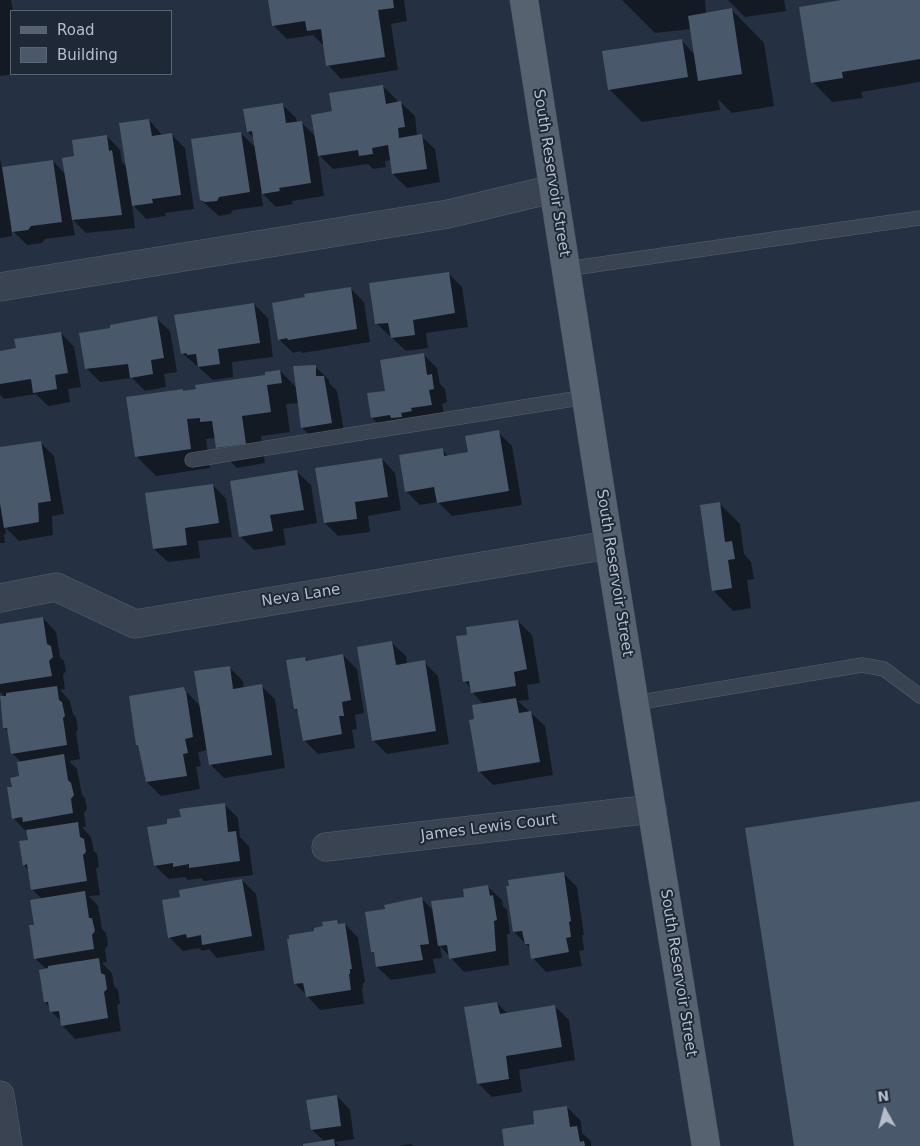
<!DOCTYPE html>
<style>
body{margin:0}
#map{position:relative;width:920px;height:1146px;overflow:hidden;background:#253142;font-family:"DejaVu Sans",sans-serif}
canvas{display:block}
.legend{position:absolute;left:10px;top:10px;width:162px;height:65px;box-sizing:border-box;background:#1e2836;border:1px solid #5b6472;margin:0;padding:6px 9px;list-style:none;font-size:15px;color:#b6becb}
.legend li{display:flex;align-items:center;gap:10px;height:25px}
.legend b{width:25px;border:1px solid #5b6472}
.north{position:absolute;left:860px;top:1086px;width:50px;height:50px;-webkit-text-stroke:4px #1e2836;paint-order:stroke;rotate:353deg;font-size:14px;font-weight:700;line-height:20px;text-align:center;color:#b6becb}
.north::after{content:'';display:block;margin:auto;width:18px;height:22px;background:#b6becb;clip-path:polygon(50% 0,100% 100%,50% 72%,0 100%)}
</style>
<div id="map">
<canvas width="920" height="1146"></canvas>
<ul class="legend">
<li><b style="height:6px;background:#576271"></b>Road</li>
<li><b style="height:14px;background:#4a586b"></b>Building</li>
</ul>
<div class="north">N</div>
</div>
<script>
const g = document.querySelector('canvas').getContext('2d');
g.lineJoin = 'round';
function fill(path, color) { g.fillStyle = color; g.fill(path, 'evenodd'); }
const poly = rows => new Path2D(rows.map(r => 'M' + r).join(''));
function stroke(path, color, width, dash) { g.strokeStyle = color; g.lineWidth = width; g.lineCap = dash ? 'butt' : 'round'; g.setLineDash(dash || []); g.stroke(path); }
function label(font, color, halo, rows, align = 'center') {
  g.font = font + ' "DejaVu Sans",sans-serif'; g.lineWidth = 4; g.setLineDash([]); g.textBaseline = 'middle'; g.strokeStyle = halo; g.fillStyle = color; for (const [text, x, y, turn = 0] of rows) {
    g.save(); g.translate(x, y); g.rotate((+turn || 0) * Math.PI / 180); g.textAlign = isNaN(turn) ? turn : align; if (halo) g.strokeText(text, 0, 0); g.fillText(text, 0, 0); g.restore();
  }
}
fill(poly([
 [0,0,11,0,13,11,11,11,11,74,14,74,0,76],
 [269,0,404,0,407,21,391,24,398,70,341,79,328,65,324,44,322,44,313,35,287,39,273,25],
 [622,0,705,0,706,14,732,10,764,43,774,106,732,113,718,99,720,110,642,122,609,89,682,41,695,55,691,29,655,33],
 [728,0,784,0,786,11,745,17],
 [849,0,920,0,920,82,861,92,863,98,832,102,813,82],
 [383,86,397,100,397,103,401,103,415,116,417,136,421,136,435,149,440,182,407,188,393,174,391,160,385,161,386,167,373,169,368,164,333,169,318,154,324,196,292,201,293,204,276,207,261,192,263,206,233,210,230,214,219,216,201,200,241,133,256,148,254,138,248,132,282,104,296,118,297,123,301,122,316,137,334,113],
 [149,120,163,136,171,134,185,148,194,209,165,213,166,216,146,219,132,204,135,228,86,233,72,219,75,235,45,239,42,243,27,245,11,229,12,236,0,238,0,158,2,168,53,161,66,175,75,157,107,136,120,150,122,162,127,167],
 [448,273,462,287,468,327,426,333,428,348,406,351,376,323],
 [350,288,364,302,370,342,302,353,300,351,293,353,279,339],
 [254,304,268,318,273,357,232,362,233,377,213,380,182,353],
 [156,318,170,331,177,372,164,374,166,387,145,391,132,378,100,382,86,368,112,329],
 [61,333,74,347,81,387,68,389,70,402,48,406,36,394,4,399,0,395,0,352,17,349],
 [423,354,437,368,440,384,445,389,447,402,442,404,445,418,386,431,372,418,386,392],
 [315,366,329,380,329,383,337,391,345,437,316,441,302,428,299,403,286,404,290,432,261,436,265,463,237,468,217,448,215,438,206,439,210,468,156,476,136,456,184,392,267,376,280,371,297,388],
 [498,432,512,446,522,505,452,516,438,502,420,505,406,491,442,449,449,457,469,453],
 [40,442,54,456,64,514,52,516,53,535,19,541,5,527,6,534,4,534,5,543,0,543,0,448],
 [382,459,395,473,401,510,368,516,370,532,338,536,325,523],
 [297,472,311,485,317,523,283,529,286,545,254,550,240,536],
 [213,485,226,499,232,537,198,541,200,558,168,562,154,549],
 [720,504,740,524,744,554,751,562,754,579,747,580,751,608,733,611,714,591,701,506],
 [43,618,56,632,60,657,64,661,66,671,63,675,65,689,60,690,70,701,73,714,76,717,78,730,76,732,80,759,69,761,77,769,82,795,85,798,87,809,84,813,86,827,82,827,91,837,94,851,97,854,99,866,96,869,100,895,89,896,98,906,102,929,106,933,108,945,105,949,107,962,102,963,112,973,114,986,118,990,120,1003,117,1006,121,1031,75,1039,62,1025,61,1021,51,1011,50,1007,45,1002,47,970,35,958,35,926,42,899,32,889,29,871,24,865,29,841,27,832,13,818,13,788,21,777,21,762,12,753,9,732,4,727,0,700,0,698,5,697,0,692,0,625],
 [518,621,532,635,540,683,527,685,529,700,518,701,545,726,553,775,493,785,479,771,475,720,484,705,472,692,471,688,464,681,468,636],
 [392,643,406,656,407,665,424,662,438,676,449,744,387,754,373,740],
 [343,655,357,669,364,713,355,715,357,729,352,730,355,748,318,754,304,740,299,713,295,709,305,658,309,662],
 [229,667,243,681,244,689,261,686,275,699,285,768,224,778,210,764,208,750,198,752,201,766,196,767,200,789,161,796,147,782,140,748,137,745,184,689,201,707],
 [224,804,238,818,240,837,249,846,253,875,204,881,201,878,188,880,185,877,169,879,155,866,169,825],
 [563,873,577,887,584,935,582,935,584,950,579,951,582,966,546,972,533,958,531,949,514,932],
 [242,880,256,894,265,950,217,958,209,949,202,951,199,948,183,951,169,937,181,898],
 [488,887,502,900,503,906,507,910,510,934,507,934,509,965,464,972,440,946,442,958,433,959,436,973,391,980,377,967,376,955,372,951,386,910,421,898,434,911,466,898],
 [336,922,340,925,345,924,358,938,365,982,363,983,363,988,362,988,364,1004,320,1010,295,983,316,932],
 [497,1003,508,1014,555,1006,569,1020,575,1060,519,1070,522,1092,492,1097,478,1083],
 [337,1096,350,1110,354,1139,335,1142,339,1146,305,1146,325,1142,312,1130],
 [567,1107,581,1121,582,1133,591,1141,591,1146,506,1146,536,1125],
 [411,1144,413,1146,399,1146]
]), '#0007');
fill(poly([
 [268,0,393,0,394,8,378,10,385,57,326,66,321,29,307,31,305,21,272,26],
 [841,0,920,0,920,59,842,72,843,78,811,83,799,7],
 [732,8,742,74,698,81,688,16],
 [682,39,688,77,608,90,602,51],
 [383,85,386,104,401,101,405,127,398,128,399,138,422,134,427,169,392,174,388,145,372,148,373,154,359,156,358,150,318,156,311,115,332,111,329,93],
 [283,103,286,123,302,121,311,183,279,188,280,191,262,194,252,131,247,132,243,109],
 [149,119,152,136,172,133,181,195,152,199,153,203,132,206,119,123],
 [241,132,250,192,219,197,217,201,205,202,200,200,191,139],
 [107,135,109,151,112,150,122,215,72,220,62,158,74,156,72,140],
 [53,160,62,222,31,226,28,230,12,232,2,167],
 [449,272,455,313,413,320,415,335,391,338,388,323,375,324,369,283],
 [351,287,357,329,288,340,287,338,278,340,272,303,305,297,304,294],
 [254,303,260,343,218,349,220,364,198,367,196,354,187,355,187,353,181,354,174,315],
 [157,316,164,358,151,360,153,374,130,378,128,364,85,369,79,333,110,328,110,325],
 [61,332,68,373,55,375,57,389,33,393,31,379,0,384,0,351,16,348,14,339],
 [424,353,427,375,432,374,434,389,429,390,432,405,411,408,412,411,401,413,402,417,391,418,390,415,371,418,367,393,385,391,380,360],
 [316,365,316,376,324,376,332,423,301,428,293,366],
 [280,370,282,383,267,385,271,412,242,416,246,444,216,448,212,421,200,422,200,418,187,419,191,449,135,457,126,397,183,389,183,391,196,389,195,385,265,375,265,372],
 [499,430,509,491,437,503,434,487,405,492,399,455,443,448,444,456,468,452,465,436],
 [41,441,51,501,38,503,39,522,4,528,0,503,0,447],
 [382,458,388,497,355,502,357,519,324,523,315,468],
 [297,470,304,510,270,515,273,531,239,537,230,481],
 [213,484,219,523,185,528,187,545,153,549,145,493],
 [720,502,725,542,732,541,735,559,728,560,732,588,712,591,700,505],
 [43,617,47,644,51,646,53,657,49,661,52,676,0,684,0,624],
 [518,620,527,669,514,672,516,686,471,693,469,681,463,682,456,636,467,635,466,627],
 [392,641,396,665,425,660,436,731,372,741,357,647],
 [343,654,351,700,342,702,344,716,339,716,342,734,303,741,297,709,294,709,286,660,305,657,306,661],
 [230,666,233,689,262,684,272,755,209,765,194,671],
 [57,686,59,700,62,702,65,716,63,718,67,745,11,754,7,728,3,728,0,696,6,696,6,693],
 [184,687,185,691,186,691,193,737,185,739,188,753,183,754,187,776,146,782,138,745,136,745,129,696],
 [516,698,519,713,531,711,540,762,478,772,469,720,474,719,472,705],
 [64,754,68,780,71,783,74,795,71,799,73,813,23,822,22,817,12,819,7,787,12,787,10,778,19,776,17,762],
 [920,801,920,1146,794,1146,745,828],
 [225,803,228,832,236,831,240,861,189,868,189,864,173,867,173,863,154,866,147,827,167,824,167,819,181,817,179,809],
 [78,822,80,837,84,839,86,852,83,855,87,881,31,890,27,864,23,866,19,841,28,840,26,830],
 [564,872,571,921,569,922,571,937,566,938,569,952,531,959,529,944,525,944,522,931,513,932,506,886,509,886,508,880],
 [242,879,252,936,202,945,201,935,187,938,186,934,168,938,162,900,180,897,179,890],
 [488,885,490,896,493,895,497,920,494,921,496,951,449,959,447,945,438,946,431,901,464,897,463,889],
 [85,891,89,918,92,918,95,931,92,935,94,949,34,959,29,925,34,925,30,900],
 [422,897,429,944,420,945,423,960,376,967,374,952,371,952,365,912,385,909,384,905],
 [337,920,338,924,345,923,352,969,350,969,350,974,349,974,351,990,306,997,303,983,294,984,287,939,289,939,289,935,314,931,314,928,323,926,322,922],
 [99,958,101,973,105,975,107,989,104,992,108,1018,61,1026,59,1011,50,1012,48,1002,44,1002,39,970,48,968,48,966],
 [497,1002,500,1014,555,1005,562,1047,506,1056,509,1079,477,1084,464,1007],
 [337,1095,341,1126,311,1130,306,1100],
 [567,1106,570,1127,577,1126,580,1142,584,1141,585,1146,504,1146,502,1129,534,1124,533,1111],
 [334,1139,335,1146,303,1146,303,1144]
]), '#4a586b');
const service = poly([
 [566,269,920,218],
 [192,460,586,397],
 [635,703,862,665,884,669,920,696]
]);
const minor = poly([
 [0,287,448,214,553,189],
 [0,598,56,587,135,624,609,545],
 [326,847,652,809],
 [0,1095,8,1146]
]);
const primary = poly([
 [524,0,609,545,706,1146]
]);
stroke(service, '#57616e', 15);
stroke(minor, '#57616e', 29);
stroke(primary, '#434c5a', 29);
stroke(service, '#394351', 14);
stroke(minor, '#394351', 28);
stroke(primary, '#576271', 28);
label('15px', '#b6becb', '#1e2836', [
 ["South Reservoir Street",551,173,81],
 ["South Reservoir Street",614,573,81],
 ["Neva Lane",301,596,-9],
 ["James Lewis Court",489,828,-7],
 ["South Reservoir Street",678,973,81]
]);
</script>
